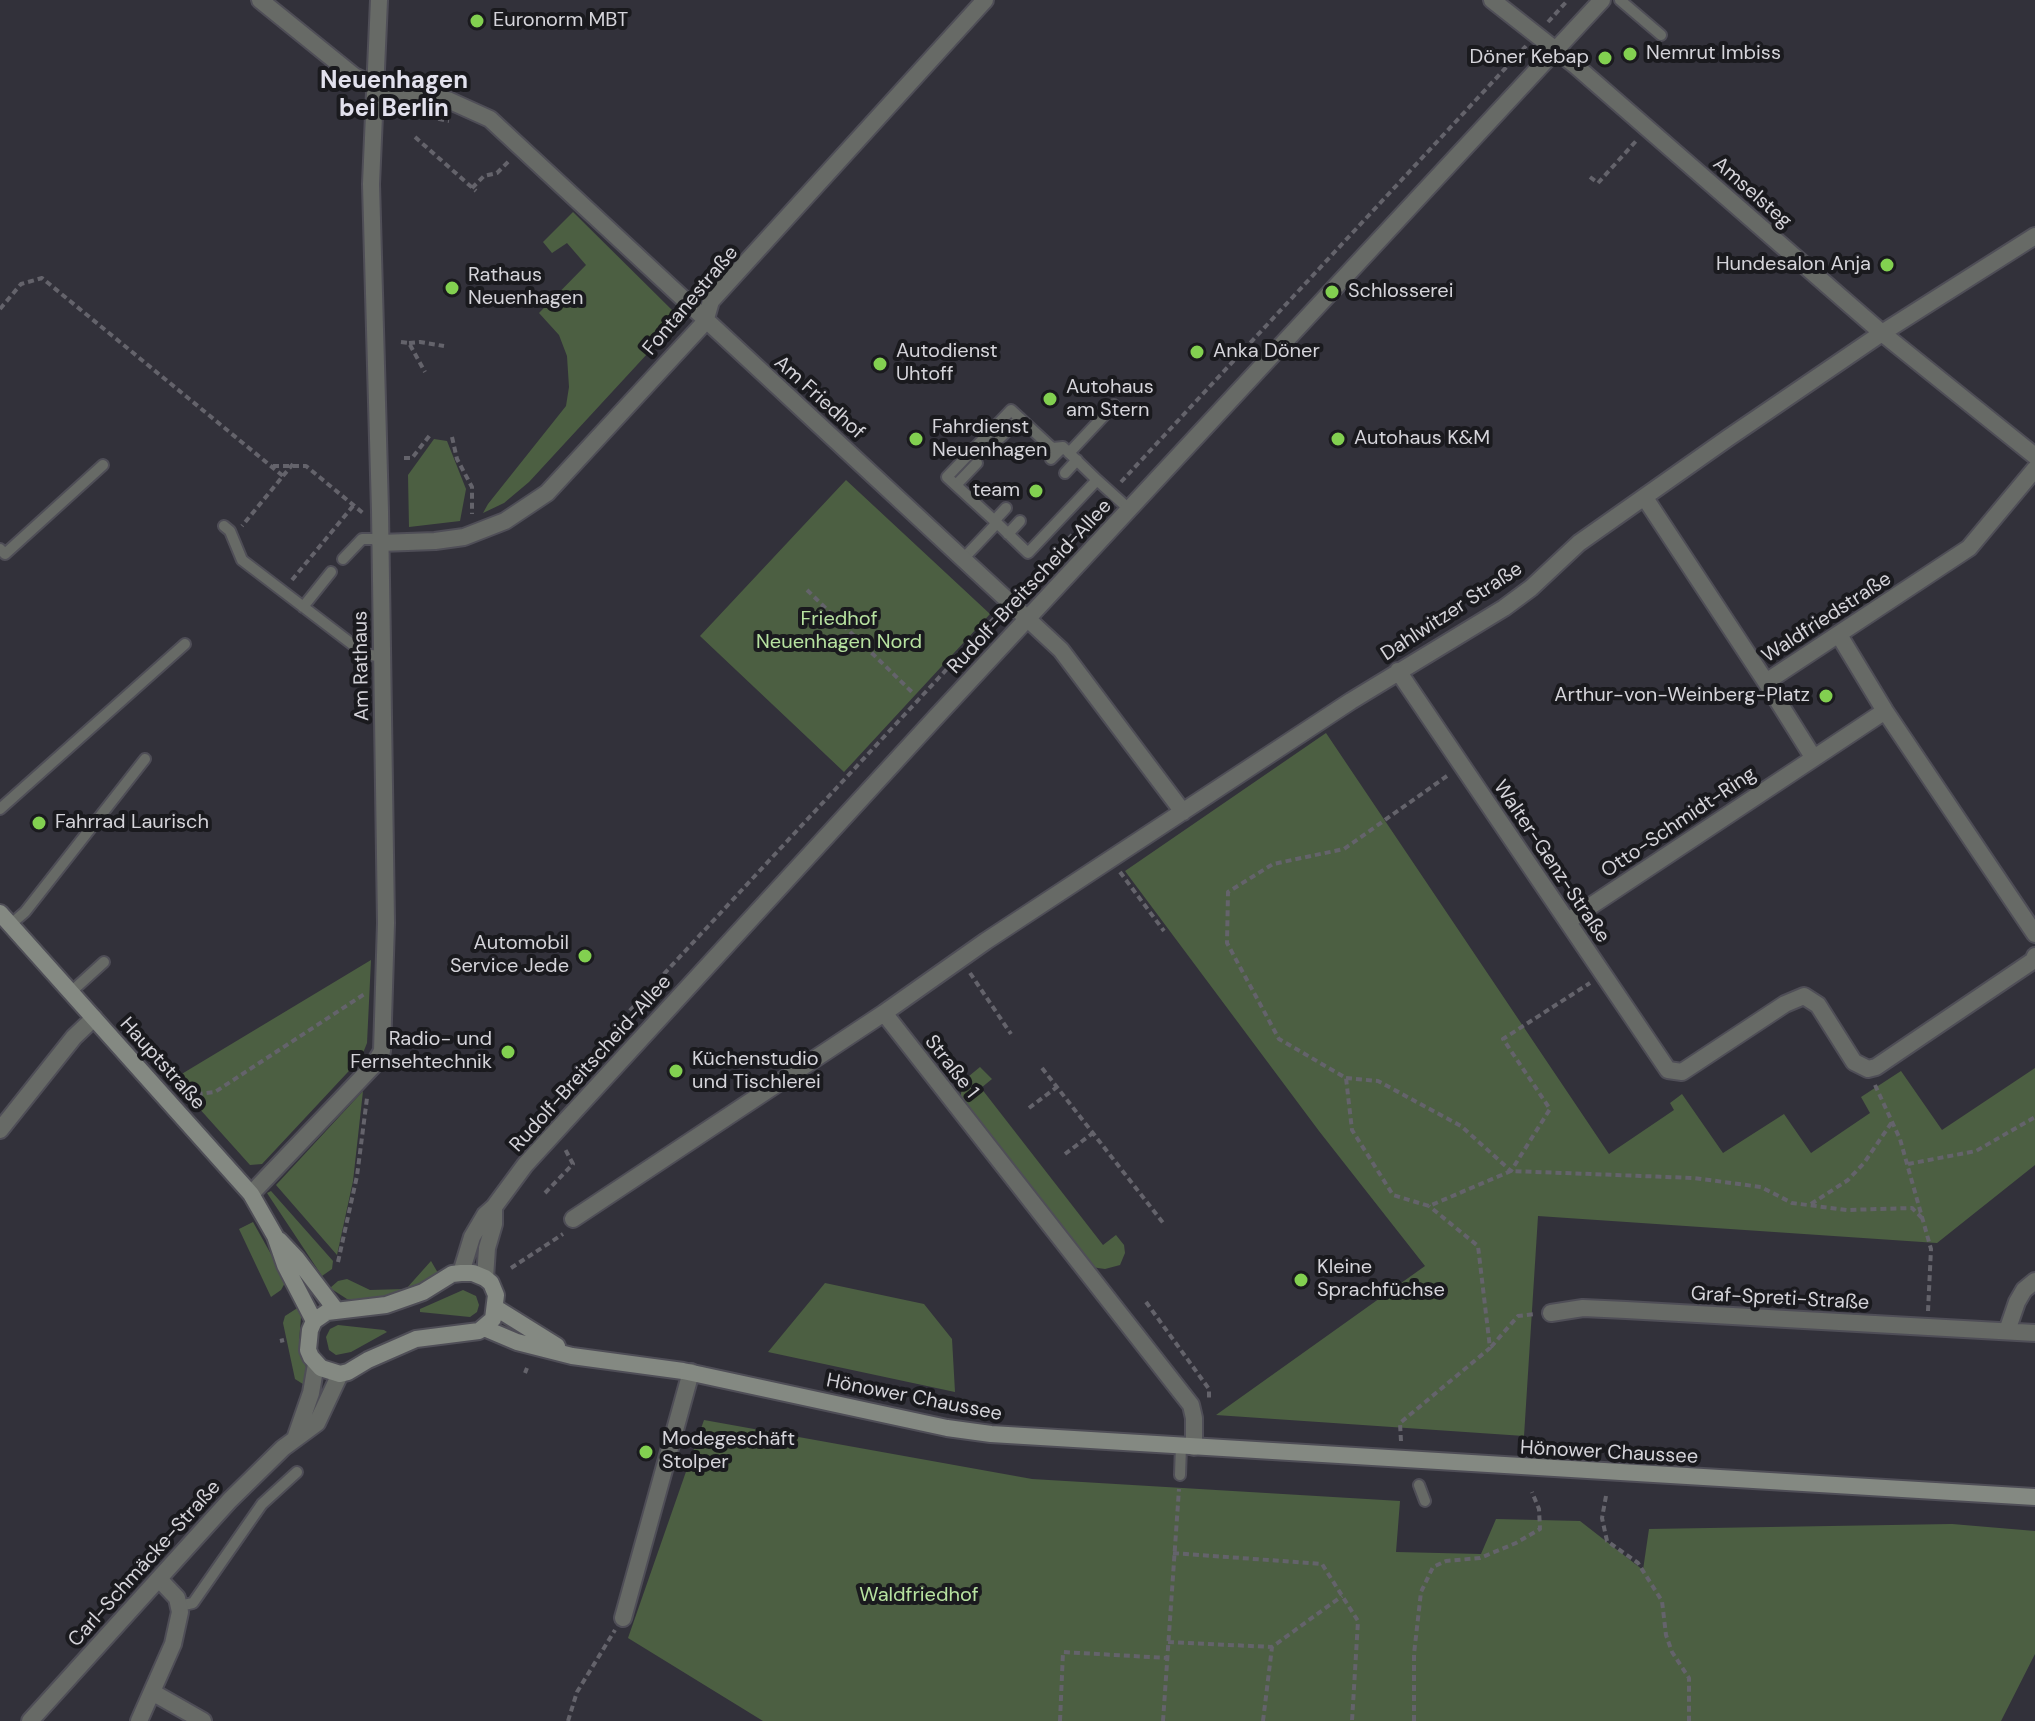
<!DOCTYPE html>
<meta charset="utf-8">
<style>
body{margin:0}
canvas{display:block;background:#32313a}
</style>
<canvas width="2035" height="1721"></canvas>
<script>
const g = document.querySelector('canvas').getContext('2d');
g.lineJoin = 'round';
function fill(path, color) { g.fillStyle = color; g.fill(path, 'evenodd'); }
const poly = rows => new Path2D(rows.map(r => 'M' + r).join(''));
function stroke(path, color, width, dash) { g.strokeStyle = color; g.lineWidth = width; g.lineCap = dash ? 'butt' : 'round'; g.setLineDash(dash || []); g.stroke(path); }
function label(font, color, halo, rows, align = 'center') {
  g.font = font + ' "DM Sans",sans-serif'; g.lineWidth = 8; g.setLineDash([]); g.textBaseline = 'middle'; g.strokeStyle = halo; g.fillStyle = color; for (const [text, x, y, turn = 0] of rows) {
    g.save(); g.translate(x, y); g.rotate((+turn || 0) * Math.PI / 180); g.textAlign = isNaN(turn) ? turn : align; if (halo) g.strokeText(text, 0, 0); g.fillText(text, 0, 0); g.restore();
  }
}
fill(poly([
 [573,212,674,312,672,327,529,482,504,503,483,513,488,504,566,406,569,387,567,356,559,335,539,313,586,265,567,243,552,253,543,242],
 [434,439,447,441,466,489,460,521,409,527,408,475],
 [846,480,990,614,844,772,700,636],
 [1326,733,1609,1154,1674,1110,1670,1103,1682,1094,1723,1153,1784,1114,1811,1153,1870,1113,1861,1097,1901,1071,1942,1130,2035,1068,2035,1165,1937,1243,1538,1216,1524,1436,1216,1415,1425,1266,1319,1131,1125,871],
 [371,960,367,1043,361,1058,262,1164,250,1165,180,1087,182,1084,175,1078],
 [980,1067,992,1079,981,1088,1103,1245,1116,1235,1124,1245,1125,1253,1120,1265,1105,1269,1091,1267,960,1100,963,1081],
 [363,1091,353,1181,337,1255,276,1185],
 [271,1191,333,1261,332,1269,322,1276,267,1193],
 [253,1222,286,1281,281,1290,271,1297,239,1229],
 [431,1261,438,1273,408,1290,380,1299,359,1301,347,1299,330,1288,338,1281,347,1279,370,1290,406,1289],
 [825,1283,924,1304,952,1339,955,1392,768,1352],
 [463,1290,476,1296,479,1305,477,1312,470,1317,420,1312,420,1309],
 [299,1307,301,1317,299,1342,306,1367,306,1386,295,1379,283,1323,285,1316],
 [338,1325,384,1330,387,1332,351,1352,336,1355,329,1350,326,1337,330,1329],
 [704,1420,1032,1479,1400,1501,1396,1552,1481,1554,1496,1519,1580,1521,1643,1570,1649,1529,1952,1524,2035,1531,2035,1654,2001,1721,763,1721,628,1638]
]), '#4c5f42');
const service = poly([
 [1620,0,1661,35],
 [1000,438,1020,418],
 [1069,453,1114,405],
 [1051,459,1063,447],
 [1065,473,1077,460],
 [956,485,977,463],
 [994,521,1006,508],
 [997,523,947,477,1011,410,1052,448,1063,447,1097,480],
 [224,526,230,531,242,560,365,654,383,657],
 [1008,534,1020,521],
 [0,549,5,554,103,465],
 [343,559,362,539,380,539],
 [963,559,997,523,1028,553,1097,480,1129,509],
 [303,607,331,572],
 [0,809,185,644],
 [11,924,25,912,145,759],
 [71,992,104,962],
 [1180,1475,1181,1446],
 [1419,1485,1425,1501],
 [179,1606,193,1603,262,1504,297,1472]
]);
const minor = poly([
 [260,0,354,76,375,86,448,100,490,119,1061,650,1183,812],
 [1492,0,1576,66,1882,333,2035,456],
 [1645,498,1766,682,1969,548,2035,469],
 [380,543,435,541,464,537,505,521,547,493,705,322,711,301,985,0],
 [1839,635,1885,711,2035,934],
 [1398,671,1668,1070,1682,1072,1785,1004,1804,996,1818,1005,1854,1062,1868,1069,1876,1067,2034,960,2035,956],
 [1766,682,1813,757],
 [1568,921,1885,711],
 [884,1013,1191,1405,1194,1418,1194,1447],
 [0,1130,74,1037,94,1018],
 [251,1194,373,1066,382,1051,386,923,380,511,371,184,379,0],
 [573,1219,884,1013,986,941,1351,701,1504,608,1531,588,1579,543,1728,438,1882,333,2035,236],
 [1551,1313,1583,1308,1626,1310,2035,1333],
 [2007,1331,2017,1302,2024,1290,2035,1281],
 [623,1618,691,1372],
 [152,1692,203,1721],
 [139,1721,173,1644,180,1612,177,1598,159,1579]
]);
const tertiary = poly([
 [461,1273,472,1237,485,1215,494,1207,525,1165,937,716,1602,0],
 [485,1278,487,1248,494,1224,494,1207],
 [295,1439,311,1393,316,1364],
 [30,1721,230,1500,283,1448,317,1423,340,1374]
]);
const secondary = poly([
 [0,913,251,1194,275,1236,285,1265,314,1321],
 [279,1240,297,1259,336,1310],
 [461,1273,473,1273,485,1278,491,1283,496,1295,493,1319,479,1331,416,1339,368,1360,348,1372,340,1374,321,1368,311,1357,308,1350,310,1330,314,1321,327,1312,386,1305,423,1292,452,1274,461,1273],
 [496,1308,557,1346],
 [484,1328,517,1342,572,1356,683,1371,947,1428,991,1434,2035,1497]
]);
stroke(service, '#4f4e57', 14);
stroke(minor, '#4f4e57', 20);
stroke(tertiary, '#4f4e57', 20);
stroke(secondary, '#4f4e57', 20);
stroke(poly([
 [1548,22,1568,0],
 [399,111,449,121],
 [415,137,476,191],
 [1590,177,1598,183,1637,140],
 [472,188,484,176,497,173,510,160],
 [0,309,21,284,42,278,283,476,242,526],
 [401,342,409,343,425,372],
 [409,343,420,342,444,346],
 [452,437,457,459,472,487,472,514],
 [404,458,412,458,430,435],
 [273,466,306,466,363,513],
 [283,476,293,464],
 [1121,482,1526,46],
 [292,580,353,506],
 [807,590,914,694],
 [1021,591,1101,503],
 [1447,776,1344,849,1273,864,1228,892,1227,943,1279,1039,1346,1078,1352,1130,1393,1195,1429,1206,1511,1171,1694,1178,1761,1187,1792,1203,1847,1210,1912,1208,1922,1218],
 [1120,872,1164,931],
 [970,973,1011,1034],
 [623,1018,998,614],
 [1042,1068,1164,1224],
 [1346,1078,1378,1081,1461,1126,1511,1171,1550,1109,1503,1039,1590,983],
 [179,1084,199,1094,215,1092,366,993],
 [1875,1085,1900,1139,1931,1249,1928,1311],
 [1029,1108,1057,1087],
 [1065,1154,1093,1133],
 [1908,1164,1976,1151,2035,1117],
 [545,1193,573,1164,565,1149],
 [1811,1204,1848,1180,1864,1163,1892,1122],
 [338,1262,357,1176,367,1098],
 [511,1268,563,1234],
 [1146,1302,1209,1389,1209,1398],
 [280,1341,284,1340],
 [1491,1347,1518,1316,1536,1314],
 [525,1373,527,1368],
 [1401,1441,1400,1423,1490,1348,1478,1246,1429,1206],
 [1606,1496,1602,1518,1607,1541,1638,1563,1662,1601,1666,1635,1672,1652,1689,1678,1689,1721],
 [1173,1553,1322,1564,1358,1621,1352,1721],
 [1168,1642,1272,1647],
 [568,1721,577,1692,615,1630],
 [1060,1721,1063,1652,1167,1658],
 [1163,1721,1179,1489],
 [1263,1721,1272,1647,1342,1596],
 [1414,1721,1414,1654,1421,1592,1433,1567,1446,1561,1480,1558,1516,1543,1540,1529,1539,1509,1532,1492]
]), '#64636b', 4, [6, 4]);
stroke(service, '#676a66', 10);
stroke(minor, '#676a66', 16);
stroke(tertiary, '#676a66', 16);
stroke(secondary, '#848982', 16);
for (const [x, y, r, color] of [
 [477,21,8,"#82d050"],
 [1630,54,8,"#82d050"],
 [1605,58,8,"#82d050"],
 [1887,265,8,"#82d050"],
 [452,288,8,"#82d050"],
 [1332,292,8,"#82d050"],
 [1197,352,8,"#82d050"],
 [880,364,8,"#82d050"],
 [1050,399,8,"#82d050"],
 [916,439,8,"#82d050"],
 [1338,439,8,"#82d050"],
 [1036,491,8,"#82d050"],
 [1826,696,8,"#82d050"],
 [39,823,8,"#82d050"],
 [585,956,8,"#82d050"],
 [508,1052,8,"#82d050"],
 [676,1071,8,"#82d050"],
 [1301,1280,8,"#82d050"],
 [646,1452,8,"#82d050"]
]) { const dot = new Path2D(); dot.arc(x, y, r, 0, 2 * Math.PI); g.fillStyle = color; g.fill(dot); stroke(dot, '#1a1a1e', 3); }
label('20px', '#d5d4da', '#1a1a1e', [
 ["Euronorm MBT",493,21],
 ["Nemrut Imbiss",1646,54],
 ["Döner Kebap",1589,58,"right"],
 ["Hundesalon Anja",1871,265,"right"],
 ["Rathaus",468,276],
 ["Neuenhagen",468,299],
 ["Schlosserei",1348,292],
 ["Autodienst",896,352],
 ["Uhtoff",896,375],
 ["Anka Döner",1213,352],
 ["Autohaus",1066,388],
 ["am Stern",1066,411],
 ["Fahrdienst",932,428],
 ["Neuenhagen",932,451],
 ["Autohaus K&M",1354,439],
 ["team",1020,491,"right"],
 ["Arthur-von-Weinberg-Platz",1810,696,"right"],
 ["Fahrrad Laurisch",55,823],
 ["Automobil",569,944,"right"],
 ["Service Jede",569,967,"right"],
 ["Radio- und",492,1040,"right"],
 ["Fernsehtechnik",492,1063,"right"],
 ["Küchenstudio",692,1060],
 ["und Tischlerei",692,1083],
 ["Kleine",1317,1268],
 ["Sprachfüchse",1317,1291],
 ["Modegeschäft",662,1440],
 ["Stolper",662,1463]
], 'left');
label('20px', '#d5d4da', '#1a1a1e', [
 ["Amselsteg",1752,193,41],
 ["Fontanestraße",691,301,-50],
 ["Am Friedhof",819,398,42],
 ["Rudolf-Breitscheid-Allee",1030,587,-47],
 ["Dahlwitzer Straße",1452,612,-33],
 ["Waldfriedstraße",1827,618,-33],
 ["Am Rathaus",362,666,-91],
 ["Otto-Schmidt-Ring",1679,823,-34],
 ["Walter-Genz-Straße",1551,862,56],
 ["Hauptstraße",162,1064,48],
 ["Rudolf-Breitscheid-Allee",591,1064,-48],
 ["Straße 1",951,1067,52],
 ["Graf-Spreti-Straße",1780,1299,3],
 ["Hönower Chaussee",914,1398,11],
 ["Hönower Chaussee",1609,1453,3],
 ["Carl-Schmäcke-Straße",145,1564,-48]
]);
label('20px', '#b7e2a0', '#1a1a1e', [
 ["Friedhof",839,620],
 ["Neuenhagen Nord",839,643],
 ["Waldfriedhof",919,1596]
]);
label('bold 24px', '#e2e1ed', '#1a1a1e', [
 ["Neuenhagen",394,82],
 ["bei Berlin",394,110]
]);
</script>
